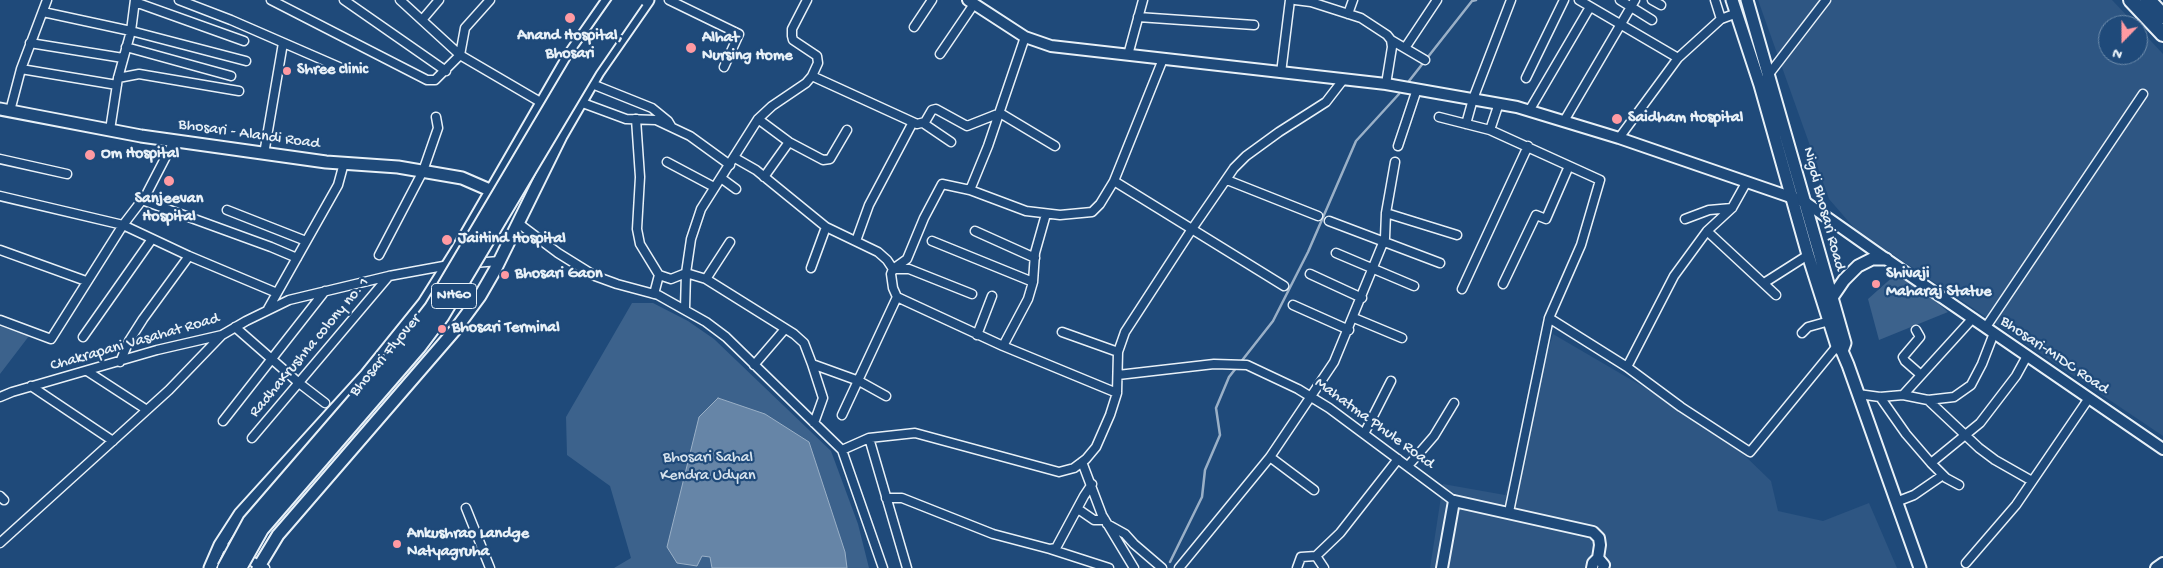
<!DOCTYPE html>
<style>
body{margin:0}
#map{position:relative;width:2163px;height:568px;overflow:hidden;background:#1f4a7a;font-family:"Gochi Hand",sans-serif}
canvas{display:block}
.north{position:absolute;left:2098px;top:15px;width:50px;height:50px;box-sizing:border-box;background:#1f4a7a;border:1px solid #6f8dac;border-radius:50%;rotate:202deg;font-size:14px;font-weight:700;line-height:20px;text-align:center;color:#e8f1f8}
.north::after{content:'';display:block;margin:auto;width:18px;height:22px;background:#ff9aa2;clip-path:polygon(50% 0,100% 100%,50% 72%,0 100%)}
</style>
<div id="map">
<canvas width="2163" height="568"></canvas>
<div class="north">N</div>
</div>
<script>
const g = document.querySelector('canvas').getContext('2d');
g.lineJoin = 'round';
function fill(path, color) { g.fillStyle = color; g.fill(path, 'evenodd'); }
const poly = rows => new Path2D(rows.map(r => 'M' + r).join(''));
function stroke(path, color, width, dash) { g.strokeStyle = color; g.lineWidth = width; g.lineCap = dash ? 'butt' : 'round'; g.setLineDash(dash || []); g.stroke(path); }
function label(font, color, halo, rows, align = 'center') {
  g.font = font + ' "Gochi Hand",sans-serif'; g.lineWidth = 4.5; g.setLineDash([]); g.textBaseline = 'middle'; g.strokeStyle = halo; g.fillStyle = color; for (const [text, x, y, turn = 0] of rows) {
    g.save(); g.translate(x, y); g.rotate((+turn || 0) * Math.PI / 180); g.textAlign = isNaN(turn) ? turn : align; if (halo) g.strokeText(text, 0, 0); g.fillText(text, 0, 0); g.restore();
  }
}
fill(poly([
 [1758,0,2112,0,2136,25,2108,25,2108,55,2138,55,2138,27,2163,54,2163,436,1855,229,1829,199],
 [1553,334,1748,448,1742,453,1771,481,1778,511,1823,521,1869,503,1897,568,1430,568,1443,484,1505,495]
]), '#2e5683');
fill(poly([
 [1896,274,1924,292,1948,312,1879,340,1868,299],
 [632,303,653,303,688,321,714,339,831,451,858,524,869,568,614,568,631,558,610,486,567,455,566,417],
 [0,326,29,336,0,374]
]), '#3c628c');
const water = poly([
 [718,398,765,414,809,442,845,552,847,568,712,568,710,557,702,556,697,566,677,563,667,547,699,417,718,398]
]);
fill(water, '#6685a7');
stroke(water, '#9ab0c7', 1);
stroke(poly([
 [1409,81,1472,1,1476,0],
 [1170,562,1202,497,1205,470,1220,435,1216,408,1229,377,1273,321,1308,252,1356,141,1399,94]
]), '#9ab0c7', 2.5);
const street = poly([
 [179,0,231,20,339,67],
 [271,0,427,80,435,80,460,55,542,103],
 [344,0,446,71],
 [400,0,460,55,465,28,490,0],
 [669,0,739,34,724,67],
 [1295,0,1311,2,1361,18,1387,35,1391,40,1392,47,1386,84],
 [1579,0,1678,58],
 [1620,0,1652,20],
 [1652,0,1661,5],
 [1715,0,1721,19],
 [135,2,244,41],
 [43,12,131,31,246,61],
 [1348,14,1353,0],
 [1138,17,1254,25],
 [422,20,439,0],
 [914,27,932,0],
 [1391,40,1425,60],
 [30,43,123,58],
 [126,47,231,76],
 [1405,48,1437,0],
 [940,54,974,4],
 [1128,55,1143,0],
 [21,69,117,85],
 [1281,73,1290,0],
 [812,76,917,124,925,122,932,110,936,109,967,126,1000,113,1055,146],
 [118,78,139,74,239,91],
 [1526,78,1564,0],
 [1766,78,1826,0],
 [587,82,652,108,668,121,671,126],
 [580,102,626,119,656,120,690,136,730,165],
 [1499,103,1490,130,1600,180,1581,245,1549,318,1627,367,1681,407,1750,452,1837,346,1840,345],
 [10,111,21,69,47,0],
 [1529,111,1590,7],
 [1439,117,1490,130],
 [636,119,640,177,637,229,640,244,659,275,671,279,686,273,706,279,794,334,804,343,812,364,859,381,886,396],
 [758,119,789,142,823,160,830,159,847,130],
 [1564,121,1635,0],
 [923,123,951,142],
 [1466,124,1473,99,1511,0],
 [110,130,118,78,131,31,135,0],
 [1619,138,1678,58,1721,19,1737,13],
 [1398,146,1417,89],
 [264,154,283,43],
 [735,158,756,170,826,227,878,252,887,260,893,269,891,274,893,288,897,297,842,415],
 [0,159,67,174],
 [667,162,714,187],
 [764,177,789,142],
 [721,178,736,189],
 [1227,180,1318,216],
 [1114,181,1284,286],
 [970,190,988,146,1025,37],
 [0,196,123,225,189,256,277,293],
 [142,200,271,247,297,258],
 [227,210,306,241],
 [1386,213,1457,235],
 [1685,219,1709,210,1732,208],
 [1329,221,1440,263],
 [518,223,558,253,595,276,617,284,658,295,706,322,726,337,842,450,883,568],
 [975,231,1035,258],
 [1707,231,1776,295],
 [856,241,869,205,913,122],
 [932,241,1033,282],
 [0,250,86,281],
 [1336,253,1414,286],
 [379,255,423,171,438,128,436,117],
 [473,263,500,261],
 [811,268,826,227],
 [893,269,907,259,924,218,942,184,970,190,1026,211,1060,215,1092,212,1100,204,1114,181,1163,59],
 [893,269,909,269,972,294],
 [1310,274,1362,298],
 [706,279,730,242],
 [1764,283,1808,255],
 [1503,284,1536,215,1546,219,1569,166],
 [1462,289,1528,146],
 [654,294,659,275],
 [897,297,1003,346,1117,393],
 [1293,305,1349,330],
 [268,309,338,185,344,163],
 [685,309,686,273,691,239,701,209,758,119,772,106,806,83,812,76,818,63,817,56,793,40,792,36,792,29,807,0],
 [1354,318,1402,338],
 [0,320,51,339,123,225,146,195,174,141],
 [235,327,299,383,325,403],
 [1986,327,2143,94],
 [1916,330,1920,337,1903,357,1905,361,1921,375],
 [1062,332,1118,352],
 [1802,333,1808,327,1833,320],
 [977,335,992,296],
 [83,337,152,239],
 [1003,346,1028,299,1033,282,1035,253,1046,214],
 [120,362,129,341,143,319,189,256],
 [812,364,823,398,814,423],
 [754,365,785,329],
 [1627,367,1674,276,1707,231,1732,208,1746,183],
 [87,371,147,410],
 [1118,375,1214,364,1247,365,1298,389,1329,408,1454,501],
 [31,386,113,441],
 [1858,394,1880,397,1903,395,1928,400,1954,397,1971,385,1982,364,1994,333],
 [1903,395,1973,318],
 [0,397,12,392,157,350,222,335,246,321,289,300,389,276,449,265],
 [1880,397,1906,434,1931,463,1946,478,1959,485],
 [1928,400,1979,448,1995,460,2032,481],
 [223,421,325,291],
 [1364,434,1391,381],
 [252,438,389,276],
 [869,438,907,568],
 [842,450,869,438,915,433,1059,472,1074,468,1086,459,1096,447,1110,415,1117,393,1118,352,1125,332,1192,229,1234,168,1246,156,1279,132,1326,102,1343,80],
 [1270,457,1314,490],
 [1082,462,1102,515,1134,568],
 [1931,463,1980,423,2016,376,2027,356],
 [1408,466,1434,436,1454,403],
 [0,496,4,500],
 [886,498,902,498,993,534,1050,549,1056,548,1084,496,1092,484],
 [1896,502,1914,495,1943,475],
 [466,508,490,568],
 [1078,509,1094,520,1105,520],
 [1509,512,1549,318],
 [1107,524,1125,534,1134,544,1162,568],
 [0,543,169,390,222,335],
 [220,545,265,568],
 [1050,549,1109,568],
 [1316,556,1324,568],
 [1966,563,2016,505,2089,398],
 [1179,568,1270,457,1334,362,1385,238,1386,213,1395,162],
 [1297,568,1301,557,1316,556,1340,533,1398,459]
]);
const secondary = poly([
 [968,0,1025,37,1051,46,1386,84,1517,107,1619,138,1805,202,1886,259,2163,449],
 [1598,558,1604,565,1603,568],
 [1442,568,1454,501,1593,532,1599,538,1600,545,1598,558,1593,563,1592,568],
 [2156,568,2163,563]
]);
const primary = poly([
 [1732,0,1760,85,1808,255,1837,346,1842,351,1848,365,1920,568],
 [1747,0,1845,343,1842,351],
 [0,109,141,136,326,162,398,167,462,178,492,191],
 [1831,299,1844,280,1858,266,1872,259,1886,259],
 [210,568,220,545,240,514,366,375,424,303,456,252,569,56,608,0],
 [258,568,278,535,455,330,480,296,495,270,561,136,598,72,648,0]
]);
const highway = poly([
 [2131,0,2163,34],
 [2148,0,2163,16]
]);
stroke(street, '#e8f1f8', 11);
stroke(secondary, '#e8f1f8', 14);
stroke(primary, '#e8f1f8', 15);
stroke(highway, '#e8f1f8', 18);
stroke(street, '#1f4a7a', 8);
stroke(secondary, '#1f4a7a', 10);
stroke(primary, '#1f4a7a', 11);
stroke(highway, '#1f4a7a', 14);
const highwayBridge = poly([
 [225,568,250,522,408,339,432,308,579,60,621,0],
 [239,568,261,529,418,347,442,315,590,67,636,0]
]);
stroke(highwayBridge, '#e8f1f8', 18, []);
stroke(highwayBridge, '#1f4a7a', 14);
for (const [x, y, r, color] of [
 [570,18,6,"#ff9aa2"],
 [691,48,6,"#ff9aa2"],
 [287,71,5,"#ff9aa2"],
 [1617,119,6,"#ff9aa2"],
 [90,155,6,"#ff9aa2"],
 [169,181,6,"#ff9aa2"],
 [447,240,6,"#ff9aa2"],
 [505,275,5,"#ff9aa2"],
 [1876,284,5,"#ff9aa2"],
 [442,329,5,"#ff9aa2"],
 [397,544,5,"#ff9aa2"]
]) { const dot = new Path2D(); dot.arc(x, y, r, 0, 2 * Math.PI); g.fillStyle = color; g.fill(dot); stroke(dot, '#1f4a7a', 2); }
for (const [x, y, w] of [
 [454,296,45]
]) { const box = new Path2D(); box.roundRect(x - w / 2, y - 12.5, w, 25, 4); g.fillStyle = '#1f4a7a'; g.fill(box); stroke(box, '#e8f1f8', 1); }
label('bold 15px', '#e8f1f8', null, [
 ["NH60",454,296]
]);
label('bold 16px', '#e8f1f8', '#1f4a7a', [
 ["Anand Hospital,",570,37,"center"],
 ["Bhosari",570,55,"center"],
 ["Alhat",702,39],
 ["Nursing Home",702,57],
 ["Shree clinic",297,71],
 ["Saidham Hospital",1628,119],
 ["Om Hospital",101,155],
 ["Sanjeevan",169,200,"center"],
 ["Hospital",169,218,"center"],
 ["JaiHind Hospital",458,240],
 ["Bhosari Gaon",515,275],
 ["Shivaji",1886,275],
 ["Maharaj Statue",1886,293],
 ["Bhosari Terminal",452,329],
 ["Ankushrao Landge",407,535],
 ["Natyagruha",407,553]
], 'left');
label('16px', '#e8f1f8', '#1f4a7a', [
 ["Bhosari - Alandi Road",249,135,8],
 ["Nigdi Bhosari Road",1823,209,75],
 ["Chakrapani Vasahat Road",135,343,-16],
 ["RadhaKrushna colony no. 1",310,348,-50],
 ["Bhosari Flyover",386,356,-50],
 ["Bhosari-MIDC Road",2054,356,34],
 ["Mahatma Phule Road",1374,424,36]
]);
label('16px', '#d7e3ed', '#1f4a7a', [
 ["Bhosari Sahal",708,459],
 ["Kendra Udyan",708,477]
]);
</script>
